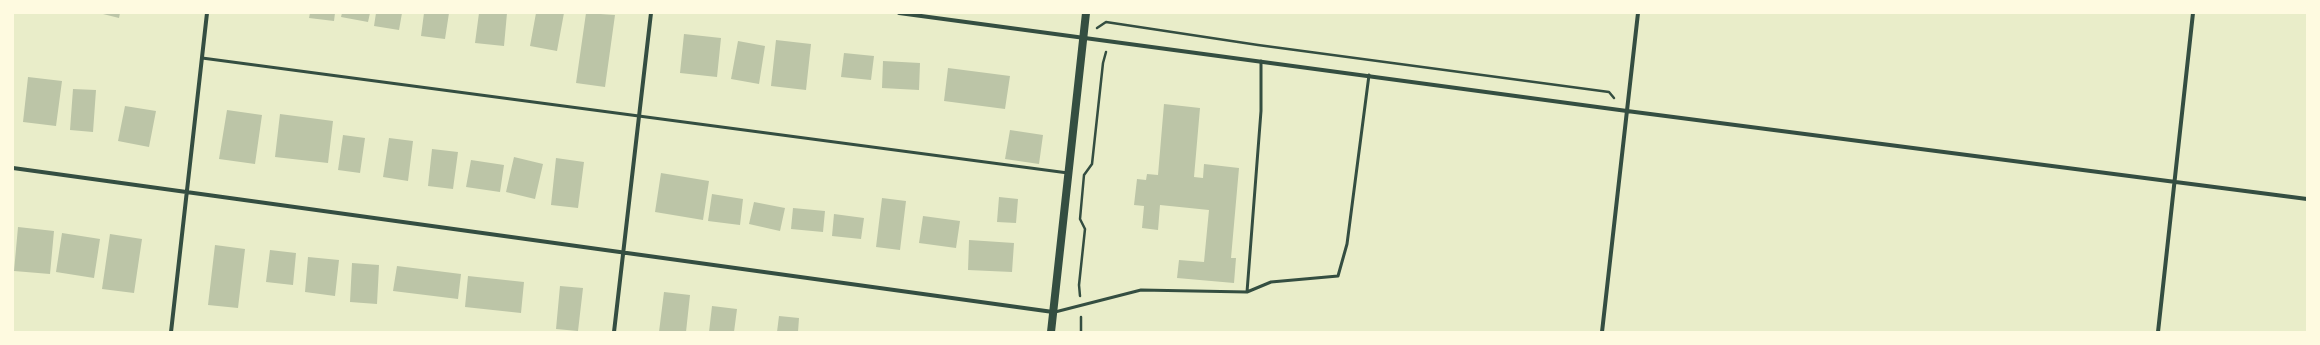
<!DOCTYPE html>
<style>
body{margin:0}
#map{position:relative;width:2320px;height:345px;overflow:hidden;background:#e9edc9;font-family:Inter,sans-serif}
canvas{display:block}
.frame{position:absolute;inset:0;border:14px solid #fefae0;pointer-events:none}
</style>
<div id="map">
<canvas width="2320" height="345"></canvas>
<div class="frame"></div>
</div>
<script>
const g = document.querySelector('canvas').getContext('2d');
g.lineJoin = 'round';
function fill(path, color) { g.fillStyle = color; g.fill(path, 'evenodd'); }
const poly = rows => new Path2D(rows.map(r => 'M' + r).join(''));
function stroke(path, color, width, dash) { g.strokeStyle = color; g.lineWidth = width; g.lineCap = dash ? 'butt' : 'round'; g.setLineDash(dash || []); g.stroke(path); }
fill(poly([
 [99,13,120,13,119,18],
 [310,13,335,13,334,21,309,18],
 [342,13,370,13,368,22,341,17],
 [376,13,402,13,399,30,374,26],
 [424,13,449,13,445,39,421,36],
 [479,13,507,13,504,46,475,43],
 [536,13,564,13,557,51,530,46],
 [586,13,615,15,605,87,576,83],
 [684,34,721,38,717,77,680,73],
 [776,40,811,44,806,90,771,86],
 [738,41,765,46,759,84,731,79],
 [844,53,874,56,871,80,841,77],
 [883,61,920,63,919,90,882,88],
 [948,68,1010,76,1005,109,944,101],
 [28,77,62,81,56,126,23,122],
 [73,89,96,90,93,132,70,130],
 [1164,104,1200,108,1194,177,1203,178,1204,164,1239,168,1231,258,1236,258,1234,283,1177,278,1179,260,1204,262,1209,210,1160,205,1158,230,1142,228,1144,206,1134,205,1137,179,1146,180,1147,174,1158,175],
 [125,106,156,111,149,147,118,141],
 [227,110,262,115,255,164,219,159],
 [280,114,333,121,328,163,275,157],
 [1010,130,1043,135,1039,164,1005,159],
 [343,135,365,138,360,173,338,170],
 [389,138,413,141,408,181,383,177],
 [432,149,458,152,453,189,428,186],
 [514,157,543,164,535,199,506,192],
 [556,158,584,162,578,208,551,205],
 [471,160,504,165,500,192,466,187],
 [661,173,709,181,703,220,655,212],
 [712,194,743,199,740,225,708,221],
 [999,197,1018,199,1016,223,997,222],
 [882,198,906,201,900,250,876,247],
 [754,202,785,208,780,231,749,224],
 [793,208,825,211,823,232,791,229],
 [834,214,864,218,861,239,832,236],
 [923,216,960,221,956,248,919,243],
 [18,227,54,231,50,274,14,271],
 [62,233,100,239,94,278,56,272],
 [110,234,142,239,134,293,102,289],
 [969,240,1014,243,1012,272,968,270],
 [215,245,245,249,238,308,208,305],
 [270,250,296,253,293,285,266,282],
 [308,257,339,260,335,296,305,292],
 [352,263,379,265,377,304,350,302],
 [397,266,461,274,458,299,393,291],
 [468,276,524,282,521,313,465,307],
 [560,286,583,288,578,331,556,329],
 [664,292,690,295,686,332,659,332],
 [712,306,737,309,734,332,709,332],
 [779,316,799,318,798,332,777,332]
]), '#bcc5a7');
stroke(poly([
 [1097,28,1106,22,1258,45,1609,92,1614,98],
 [1080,296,1079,285,1085,229,1080,219,1084,175,1092,164,1103,63,1106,52],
 [1081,317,1081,332]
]), '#344e41', 2.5);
stroke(poly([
 [202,58,1068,173],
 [1247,292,1271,282,1338,276,1347,244,1369,75],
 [1055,312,1141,290,1247,292,1261,111,1261,61]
]), '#344e41', 3);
stroke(poly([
 [899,13,1627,111,2307,199],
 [13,168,1053,312],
 [171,332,207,13],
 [614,332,651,13],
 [1602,332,1638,13],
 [2158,332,2193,13]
]), '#344e41', 4);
stroke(poly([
 [1051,332,1086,13]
]), '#344e41', 8);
</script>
